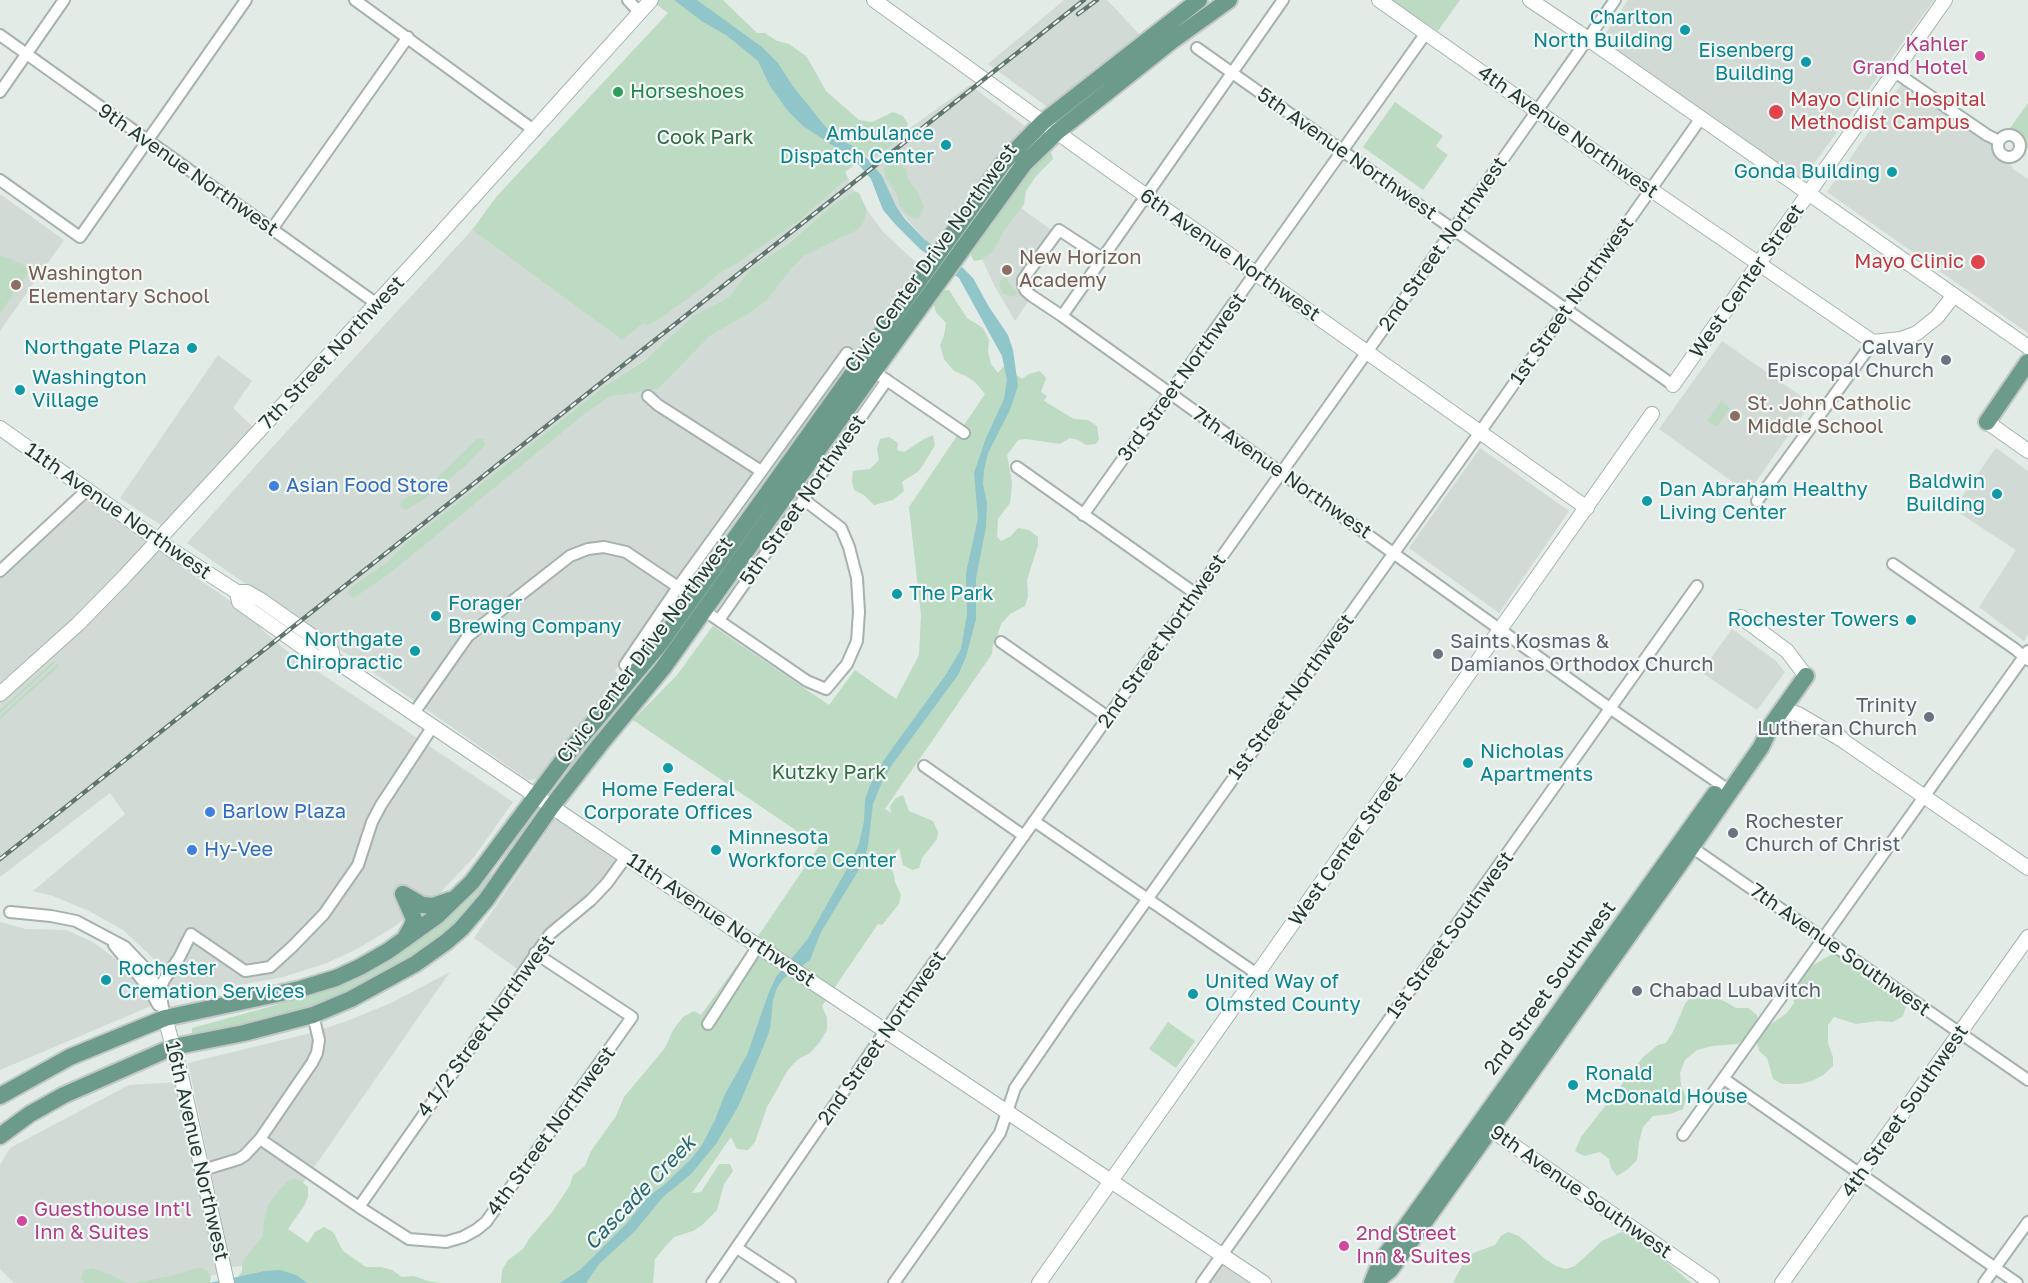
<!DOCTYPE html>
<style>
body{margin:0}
canvas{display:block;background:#e2ebe6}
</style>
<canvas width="2028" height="1283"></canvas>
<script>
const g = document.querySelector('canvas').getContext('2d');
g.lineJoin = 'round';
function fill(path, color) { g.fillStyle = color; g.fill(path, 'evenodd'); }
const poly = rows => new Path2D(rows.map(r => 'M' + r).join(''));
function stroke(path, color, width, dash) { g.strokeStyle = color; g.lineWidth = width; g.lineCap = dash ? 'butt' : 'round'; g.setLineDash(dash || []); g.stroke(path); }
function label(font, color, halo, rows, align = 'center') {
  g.font = font + ' "Golos Text",sans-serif'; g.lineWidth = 4.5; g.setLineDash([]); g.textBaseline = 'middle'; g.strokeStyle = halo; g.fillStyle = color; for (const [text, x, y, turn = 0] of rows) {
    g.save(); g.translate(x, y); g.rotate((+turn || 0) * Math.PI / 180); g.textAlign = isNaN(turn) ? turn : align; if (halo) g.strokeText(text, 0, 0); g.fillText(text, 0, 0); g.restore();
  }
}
fill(poly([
 [1064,0,1107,0,1141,36,1049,108,988,64],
 [1628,0,1934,0,1802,180,1599,43],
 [1905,79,1999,141,2013,169,2028,179,2028,333,1827,192],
 [970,85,1025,126,991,164,931,245,924,239,896,206,882,176,869,161,889,148,903,133],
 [848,178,854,191,828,209,787,244,760,262,749,271,729,297,693,316,648,357,602,388,404,545,387,562,351,587,352,598,388,575,586,413,609,397,658,389,710,336,750,313,767,300,791,269,804,256,843,237,865,219,867,210,883,232,920,266,856,355,848,349,615,671,621,677,575,733,545,773,538,779,528,780,187,543,266,454,472,230,622,340,644,323,646,326,658,320,704,287,720,273,736,264,800,220],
 [0,194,64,240,0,331],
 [1014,203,1054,232,1020,281,1034,293,1015,321,994,285,982,259,980,251],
 [1722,341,1811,403,1748,493,1659,429],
 [218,355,252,381,233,408,255,429,164,527,120,498],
 [1480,448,1569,511,1499,613,1409,548],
 [1996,448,2028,471,2028,635,2024,641,1979,607,2016,550,1953,509],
 [85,499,267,627,260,628,287,651,513,802,474,857,437,896,392,928,357,949,327,963,283,977,175,997,154,959,123,930,89,911,53,896,33,891,125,814,110,793,0,877,0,577],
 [1732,629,1776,661,1785,672,1757,710,1701,672],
 [556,818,621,860,596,889,548,929,519,970,474,938],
 [0,922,26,929,66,930,93,942,117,960,136,981,151,1006,0,1070],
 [450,972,303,1183,242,1266,231,1267,188,1063,307,1034,347,1021,391,1003],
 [177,1082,221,1274,165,1283,14,1283,0,1269,0,1165,10,1148,129,1085],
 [1225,1261,1257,1283,1210,1283]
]), '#d1dad5');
fill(poly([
 [651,0,723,0,757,33,765,33,777,41,789,44,807,57,826,91,859,120,872,122,893,112,903,116,908,124,903,133,889,148,872,159,866,156,845,172,848,178,800,220,736,264,720,273,704,287,658,320,646,326,644,323,622,340,472,230,497,196,668,13],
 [1391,0,1460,0,1438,31],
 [1395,102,1443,136,1436,146,1448,155,1423,190,1363,147],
 [2028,103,2028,147,2024,153,2019,137,2007,132],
 [1051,152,1053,159,1036,176,1026,191,1024,204,1004,231,992,252,981,260,974,261,971,255,973,248,995,212,1042,155],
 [900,157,905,162,908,180,917,191,924,206,920,218,915,219,906,214,899,204,898,196,886,178,884,168,893,159],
 [854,191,859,193,867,210,865,219,859,229,804,256,791,269,767,300,750,313,710,336,658,389,609,397,586,413,388,575,353,598,347,593,351,587,387,562,404,545,602,388,645,360,693,316,729,297,749,271,760,262,789,243,828,209],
 [0,256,9,258,31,269,0,313],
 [1004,277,1006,278,1017,294,1013,297,1004,294,999,286,1000,281],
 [949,290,967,318,983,328,989,340,988,352,991,364,998,373,1004,366,1022,379,1029,374,1040,371,1046,378,1041,392,1047,396,1044,401,1074,419,1088,420,1097,426,1099,440,1096,444,1086,445,1078,440,1070,438,1060,444,1026,439,1018,440,1007,455,1012,482,1011,494,1010,503,998,519,997,537,1001,541,1011,536,1018,528,1029,530,1038,537,1038,545,1027,580,1028,597,1025,606,1010,614,1001,624,996,640,993,644,992,654,885,809,891,813,890,806,896,798,903,795,909,811,933,821,938,832,937,839,922,858,919,868,912,870,903,865,899,848,886,866,891,868,894,875,895,882,901,895,899,904,882,925,878,924,822,1006,827,1018,827,1030,819,1043,810,1053,797,1060,788,1070,767,1107,755,1142,748,1150,737,1149,731,1137,692,1193,701,1192,719,1164,730,1164,733,1171,724,1184,717,1210,702,1225,693,1231,674,1237,665,1247,655,1259,653,1283,501,1283,502,1270,508,1260,523,1249,529,1239,553,1211,570,1185,573,1175,585,1166,591,1151,616,1116,624,1097,665,1048,673,1030,683,1017,694,1011,701,1015,763,929,819,846,633,720,677,675,713,626,829,705,855,670,896,699,919,655,921,615,909,507,985,394,976,383,966,376,954,371,944,359,940,345,944,336,946,323,936,312,932,299,938,291],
 [1721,401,1730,408,1717,427,1707,421],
 [933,435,935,445,925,462,919,471,902,482,904,491,893,500,874,505,864,495,854,490,852,481,853,471,870,469,879,460,877,449,880,439,889,437,898,443,897,450,904,452,924,439],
 [477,439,483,439,485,445,464,467,424,499,406,510,400,506,401,501,430,485],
 [54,661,57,661,0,713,0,710],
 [59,663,58,667,0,719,0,716],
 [491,874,493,875,464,917,403,961,338,997,241,1027,192,1033,192,1028,276,1005,357,975,409,948,454,912],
 [1832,954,1844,957,1896,994,1906,1006,1903,1016,1893,1022,1877,1021,1856,1024,1834,1017,1828,1025,1828,1043,1833,1057,1833,1066,1823,1075,1812,1081,1799,1084,1782,1084,1773,1079,1767,1058,1759,1051,1757,1043,1764,1029,1787,1013,1794,1003,1793,991,1807,969],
 [1695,991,1706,1000,1714,997,1726,1002,1736,1008,1748,1008,1757,1015,1757,1022,1751,1032,1738,1044,1712,1046,1697,1050,1685,1060,1680,1073,1681,1085,1686,1098,1683,1109,1670,1114,1653,1116,1643,1127,1639,1142,1637,1160,1628,1169,1617,1176,1611,1168,1609,1159,1600,1152,1584,1156,1575,1151,1581,1137,1644,1056,1658,1045,1666,1043,1673,1032,1685,1004],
 [1168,1022,1195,1041,1176,1068,1149,1049],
 [295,1179,301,1181,308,1187,308,1197,304,1206,288,1229,308,1243,315,1232,324,1227,333,1232,343,1251,366,1267,381,1267,392,1270,402,1277,414,1276,428,1281,441,1283,234,1283,242,1271,242,1266,245,1258,263,1236,264,1221,268,1205,281,1188,289,1180],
 [1624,1231,1661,1257,1691,1283,1453,1283,1463,1264,1471,1254,1495,1245,1501,1236,1508,1232,1519,1236,1544,1258,1556,1266,1566,1269,1575,1266,1602,1241],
 [201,1267,208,1271,211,1277,210,1283,135,1283,175,1275],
 [91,1268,109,1274,127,1283,84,1283,81,1278,84,1271]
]), '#bddac3');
fill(poly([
 [674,0,697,0,762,47,778,63,792,85,824,125,838,139,853,146,868,159,882,176,896,206,905,219,924,239,963,268,973,278,989,307,1008,335,1013,350,1018,386,1010,410,988,453,984,470,983,484,987,503,986,527,976,578,976,619,966,657,958,675,891,766,882,782,873,804,868,846,863,863,821,932,810,960,783,979,777,988,773,1000,770,1029,766,1040,739,1105,716,1144,691,1174,663,1197,635,1231,599,1264,586,1283,560,1283,580,1270,626,1224,649,1196,664,1185,692,1158,702,1145,715,1120,725,1094,747,1055,769,992,776,977,807,940,852,860,859,844,864,821,865,800,870,785,886,757,945,676,961,649,967,614,966,573,978,518,974,473,986,438,1004,399,1007,380,1002,356,959,278,920,249,896,225,883,210,871,179,860,166,849,156,803,126,788,111,770,86,758,61,726,35,703,22],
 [280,1270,296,1275,307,1283,209,1283,265,1271]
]), '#90c5ca');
const street = poly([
 [355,0,535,131],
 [628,0,640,13],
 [0,35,377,304],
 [1197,48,1673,385],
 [1895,72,1987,135,1999,141],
 [0,92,64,0],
 '1998 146a11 11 0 1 1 22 0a11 11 0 1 1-22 0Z',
 [0,180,80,237,246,0],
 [272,229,408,37],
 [1102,258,1059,230,1029,271,1023,280,1023,285,1026,291,1032,296,1062,316,1611,709,1730,791],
 [1062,316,1283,0],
 [648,396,658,405,761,471],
 [1017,467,1196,594],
 [1757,501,1873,342],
 [1083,515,1426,33],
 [1893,564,2015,649,2028,660],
 [0,571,87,490],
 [705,611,807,681,826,689,847,664,857,641,859,612,857,578,849,547,841,528,803,499],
 [719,620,887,380],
 [1001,642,1108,717],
 [625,665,678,587,847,353,964,433],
 [414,713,468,636,570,556,580,552,588,549,604,547,626,552,678,587],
 [924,766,1024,836],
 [1034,821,1257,974],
 [1687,844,2028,1080],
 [10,912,51,916,76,921,125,947,145,968,155,983,161,997,165,1018],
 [114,945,150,990,158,1005],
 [159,992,164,980,179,958,191,934,245,971,270,967,293,946,324,914,358,865,372,822,381,805,433,726],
 [708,1024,758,946],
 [1724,1079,2017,1283],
 [1683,1135,2028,651],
 [260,1139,359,1207,409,1239,446,1242,463,1237,476,1230,486,1222,632,1017,535,953],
 [203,1170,239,1159,245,1155,260,1139,312,1063,317,1053,319,1040,313,1015],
 [359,1207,550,934,591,900,607,883,626,857],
 [737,1248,790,1283],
 [712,1283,886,1030,1367,352,1615,0],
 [894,1283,1000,1133,1015,1088,1072,1005,1480,432,1701,118],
 [1202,1283,1697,586],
 [1984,1283,2028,1222]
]);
const secondary = poly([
 [874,0,1083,151,1587,508],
 [1379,0,1639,183,1650,189,1873,342,1901,339,1917,333,1937,317,1954,295],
 [1530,0,1578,32,2028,347],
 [1673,385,1945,0],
 [1987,422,2028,451],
 [0,428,173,551,237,592,247,592,261,600,329,648,332,652,333,659],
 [237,592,239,602,315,656,322,659,333,659,758,946,1264,1283],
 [1741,617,1787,651,1806,676],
 [0,694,78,624,125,576,422,254,651,0],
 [1779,714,1791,712,1798,714,1844,741],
 [1838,735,1845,742,2028,868],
 [165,1018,181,1075,227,1283],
 [1484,1125,1712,1283],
 [1039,1283,1652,414],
 [1782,1283,2028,937]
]);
const primary = poly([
 [1987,422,2028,362],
 [403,894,422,905,433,906,450,900],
 [403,894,414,919,412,926,404,940],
 [0,1096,70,1057,165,1018,300,989,336,978,360,967,388,951,437,916,472,882,572,748,659,645,1003,163,1043,122,1199,0],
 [0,1136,30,1114,64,1095,173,1047,244,1033,313,1015,351,999,415,964,446,942,461,929,486,900,552,806,598,747,663,668,874,371,1024,164,1057,132,1173,40,1229,0],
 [1372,1283,1380,1263,1715,794],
 [1374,1283,1390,1270,1679,865,1761,747,1772,724,1806,676]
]);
stroke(street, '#a5b2ad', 14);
stroke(secondary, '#a2b5ad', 16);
stroke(primary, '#c2c8c6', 20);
stroke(street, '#fff', 10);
stroke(secondary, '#fff', 14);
stroke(primary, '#6c9b8c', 16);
const rail = poly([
 [1078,14,1097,0],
 [0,859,1084,0]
]);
stroke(rail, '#5f756e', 4.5);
stroke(rail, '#f2f8f5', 2, [7]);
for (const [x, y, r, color] of [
 [1685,30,6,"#0f9aa8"],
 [1980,56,6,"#d1479c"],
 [1806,62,6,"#0f9aa8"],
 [618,92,6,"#2e9e5b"],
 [1776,112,8,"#e0444e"],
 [946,145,6,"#0f9aa8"],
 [1892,172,6,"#0f9aa8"],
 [1978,262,8,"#e0444e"],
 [1007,270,6,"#8d6e63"],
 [16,285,6,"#8d6e63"],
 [192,348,6,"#0f9aa8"],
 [1946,360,6,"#6b7280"],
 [20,390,6,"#0f9aa8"],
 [1735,416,6,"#8d6e63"],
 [274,486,6,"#3f7fe0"],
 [1997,494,6,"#0f9aa8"],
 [1647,501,6,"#0f9aa8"],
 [897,594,6,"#0f9aa8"],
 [436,616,6,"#0f9aa8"],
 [1911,620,6,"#0f9aa8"],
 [415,651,6,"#0f9aa8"],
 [1438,654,6,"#6b7280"],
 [1929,717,6,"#6b7280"],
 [1468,763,6,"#0f9aa8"],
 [668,768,6,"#0f9aa8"],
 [210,812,6,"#3f7fe0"],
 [1733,833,6,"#6b7280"],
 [192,850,6,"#3f7fe0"],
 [716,850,6,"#0f9aa8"],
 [106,980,6,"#0f9aa8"],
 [1637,991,6,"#6b7280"],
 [1193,994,6,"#0f9aa8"],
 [1573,1085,6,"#0f9aa8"],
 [22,1221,6,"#d1479c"],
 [1344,1246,6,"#d1479c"]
]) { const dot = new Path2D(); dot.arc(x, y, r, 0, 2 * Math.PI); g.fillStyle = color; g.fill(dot); stroke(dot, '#f2f8f5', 2); }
label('20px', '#0d838f', '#f2f8f5', [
 ["Charlton",1673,18,"right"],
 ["North Building",1673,41,"right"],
 ["Eisenberg",1794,51,"right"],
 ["Building",1794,74,"right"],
 ["Ambulance",934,134,"right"],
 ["Dispatch Center",934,157,"right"],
 ["Gonda Building",1880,172,"right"],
 ["Northgate Plaza",180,348,"right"],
 ["Washington",32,378],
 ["Village",32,401],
 ["Baldwin",1985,482,"right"],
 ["Building",1985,505,"right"],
 ["Dan Abraham Healthy",1659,490],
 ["Living Center",1659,513],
 ["The Park",909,594],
 ["Forager",448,604],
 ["Brewing Company",448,627],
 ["Rochester Towers",1899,620,"right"],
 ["Northgate",403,640,"right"],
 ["Chiropractic",403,663,"right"],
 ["Nicholas",1480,752],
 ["Apartments",1480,775],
 ["Home Federal",668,790,"center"],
 ["Corporate Offices",668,813,"center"],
 ["Minnesota",728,838],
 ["Workforce Center",728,861],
 ["Rochester",118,969],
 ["Cremation Services",118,992],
 ["United Way of",1205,982],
 ["Olmsted County",1205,1005],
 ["Ronald",1585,1074],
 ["McDonald House",1585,1097]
], 'left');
label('20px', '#b23c85', '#f2f8f5', [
 ["Kahler",1968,45,"right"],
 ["Grand Hotel",1968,68,"right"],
 ["Guesthouse Int'l",34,1210],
 ["Inn & Suites",34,1233],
 ["2nd Street",1356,1234],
 ["Inn & Suites",1356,1257]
], 'left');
label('20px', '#27864d', '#f2f8f5', [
 ["Horseshoes",630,92]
], 'left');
label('20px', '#be3a42', '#f2f8f5', [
 ["Mayo Clinic Hospital",1790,100],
 ["Methodist Campus",1790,123],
 ["Mayo Clinic",1964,262,"right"]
], 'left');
label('20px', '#243a33', '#f2f8f5', [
 ["4th Avenue Northwest",1568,132,35],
 ["5th Avenue Northwest",1347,154,35],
 ["9th Avenue Northwest",188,170,35],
 ["2nd Street Northwest",1443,244,-55],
 ["6th Avenue Northwest",1230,255,35],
 ["Civic Center Drive Northwest",931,258,-54],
 ["West Center Street",1747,281,-55],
 ["1st Street Northwest",1572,301,-55],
 ["7th Street Northwest",332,353,-47],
 ["3rd Street Northwest",1182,377,-54],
 ["7th Avenue Northwest",1282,473,35],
 ["5th Street Northwest",803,500,-55],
 ["11th Avenue Northwest",118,511,35],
 ["2nd Street Northwest",1162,641,-55],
 ["Civic Center Drive Northwest",645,650,-53],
 ["1st Street Northwest",1291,697,-54],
 ["West Center Street",1346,849,-55],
 ["11th Avenue Northwest",721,920,34],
 ["1st Street Southwest",1450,935,-54],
 ["7th Avenue Southwest",1840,950,35],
 ["2nd Street Southwest",1550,988,-54],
 ["4 1/2 Street Northwest",486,1026,-54],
 ["2nd Street Northwest",882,1038,-55],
 ["4th Street Southwest",1905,1111,-55],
 ["4th Street Northwest",551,1131,-54],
 ["16th Avenue Northwest",197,1151,77],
 ["9th Avenue Southwest",1581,1192,35]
]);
label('20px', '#336c45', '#f2f8f5', [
 ["Cook Park",705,138],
 ["Kutzky Park",829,773]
]);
label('20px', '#785e54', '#f2f8f5', [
 ["New Horizon",1019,258],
 ["Academy",1019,281],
 ["Washington",28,274],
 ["Elementary School",28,297],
 ["St. John Catholic",1747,404],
 ["Middle School",1747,427]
], 'left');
label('20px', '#5b616d', '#f2f8f5', [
 ["Calvary",1934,348,"right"],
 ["Episcopal Church",1934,371,"right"],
 ["Saints Kosmas &",1450,642],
 ["Damianos Orthodox Church",1450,665],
 ["Trinity",1917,706,"right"],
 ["Lutheran Church",1917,729,"right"],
 ["Rochester",1745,822],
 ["Church of Christ",1745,845],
 ["Chabad Lubavitch",1649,991]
], 'left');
label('20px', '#366cbe', '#f2f8f5', [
 ["Asian Food Store",286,486],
 ["Barlow Plaza",222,812],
 ["Hy-Vee",204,850]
], 'left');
label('italic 21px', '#25686f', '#f2f8f5', [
 ["Cascade Creek",640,1193,-46]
]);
</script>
